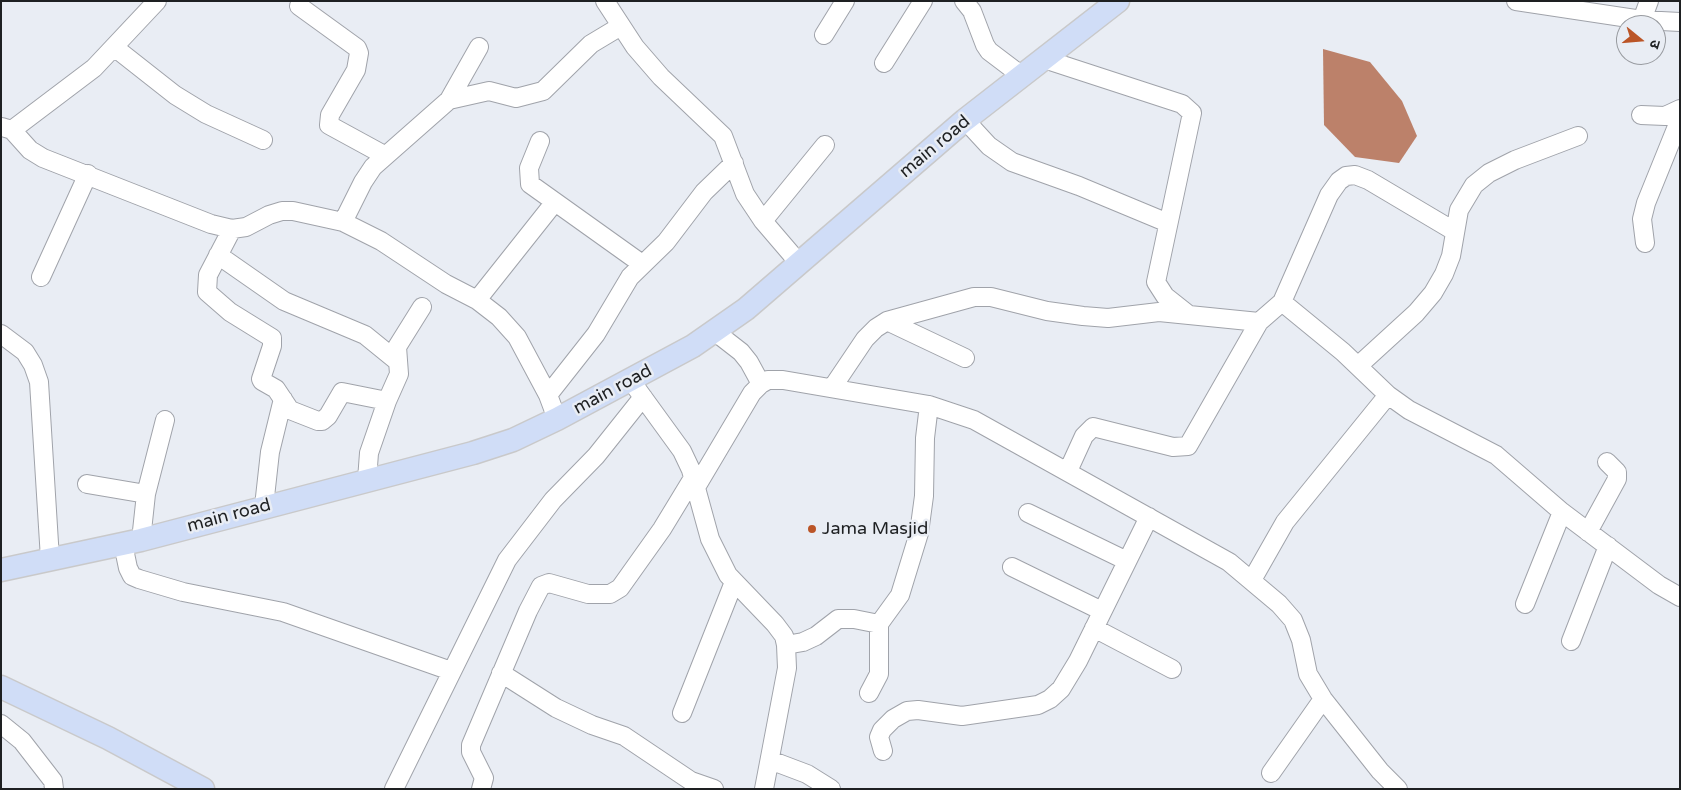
<!DOCTYPE html>
<meta charset="utf-8">
<style>
body{margin:0}
#map{position:relative;width:1681px;height:790px;overflow:hidden;background:#e9edf4;font-family:"Varela Round","Noto Sans Devanagari",sans-serif}
canvas{display:block}
.frame{position:absolute;inset:0;border:2px solid #1e2022;pointer-events:none}
.north{position:absolute;left:1616px;top:15px;width:50px;height:50px;box-sizing:border-box;background:#e9edf4;border:1px solid #989ba0;border-radius:50%;rotate:107deg;font-size:14px;font-weight:700;line-height:20px;text-align:center;color:#1e2022}
.north::after{content:'';display:block;margin:auto;width:18px;height:22px;background:#bb5527;clip-path:polygon(50% 0,100% 100%,50% 72%,0 100%)}
</style>
<div id="map">
<canvas width="1681" height="790"></canvas>
<div class="frame"></div>
<div class="north">उ</div>
</div>
<script>
const g = document.querySelector('canvas').getContext('2d');
g.lineJoin = 'round';
function fill(path, color) { g.fillStyle = color; g.fill(path, 'evenodd'); }
const poly = rows => new Path2D(rows.map(r => 'M' + r).join(''));
function stroke(path, color, width, dash) { g.strokeStyle = color; g.lineWidth = width; g.lineCap = dash ? 'butt' : 'round'; g.setLineDash(dash || []); g.stroke(path); }
function label(font, color, halo, rows, align = 'center') {
  g.font = font + ' "Varela Round",sans-serif'; g.lineWidth = 5; g.setLineDash([]); g.textBaseline = 'middle'; g.strokeStyle = halo; g.fillStyle = color; for (const [text, x, y, turn = 0] of rows) {
    g.save(); g.translate(x, y); g.rotate((+turn || 0) * Math.PI / 180); g.textAlign = isNaN(turn) ? turn : align; if (halo) g.strokeText(text, 0, 0); g.fillText(text, 0, 0); g.restore();
  }
}
fill(poly([
 [1323,49,1370,62,1402,101,1417,136,1399,163,1355,157,1324,125]
]), '#bc816a');
const minor = poly([
 [605,1,635,47,661,77,723,136,745,194,763,221,799,263],
 [964,1,972,11,985,45,989,51,1022,76],
 [1516,1,1642,20,1680,22],
 [299,6,357,48,359,53,356,70,330,115,329,125,384,155],
 [1642,20,1649,1],
 [824,35,845,1],
 [114,47,175,95,206,114,263,140],
 [1044,59,1182,104,1192,113,1156,282,1165,296,1189,315],
 [884,63,923,1],
 [449,100,489,91,516,98,543,91,591,44,621,26],
 [1641,115,1665,116,1680,109],
 [965,120,989,146,1012,162,1079,186,1168,223],
 [2,127,12,130,94,68,157,1],
 [12,130,30,150,43,158,211,224,232,229,246,227,269,215,282,211,293,211,343,222,381,241,446,284,477,300,499,317,517,337,548,395,557,419],
 [540,141,529,168,530,184,642,264],
 [763,221,825,145],
 [343,222,363,182,373,167,449,100,479,47],
 [232,229,208,275,207,292,230,312,272,338,272,346,261,379,262,381,276,389,290,410,318,421,322,421,328,416,342,392,387,401],
 [1645,243,1642,219,1646,203,1680,119],
 [218,255,284,301,365,335,397,361],
 [41,277,88,174],
 [477,300,554,203],
 [1282,302,1343,352,1388,395,1409,410,1496,455,1562,512,1659,585,1680,597],
 [887,321,965,358],
 [714,331,741,352,749,362,761,384],
 [1,334,25,352,33,365,39,382,50,559],
 [1358,366,1416,313,1433,293,1444,274,1451,256,1459,210,1474,185,1489,173,1515,160,1578,136],
 [832,388,865,339,876,328,887,321,974,297,991,297,1047,311,1083,316,1108,318,1159,312,1259,322],
 [637,389,682,451,691,470,710,539,728,575,775,624,784,636,786,645,787,668,764,789],
 [548,395,596,334,630,277,666,242,704,192,734,163],
 [1068,471,1084,436,1093,427,1173,447,1188,446,1259,322,1282,302,1329,195,1339,181,1346,176,1355,175,1368,180,1454,231],
 [367,480,369,453,387,401,399,374,397,347,422,307],
 [87,484,146,494],
 [695,489,752,393,761,384,768,380,783,380,929,405,974,420,1229,562,1279,604,1293,620,1301,640,1308,674,1323,699,1380,771,1398,789],
 [264,506,270,452,283,399],
 [1028,513,1127,561],
 [1588,532,1617,479,1617,472,1607,462],
 [141,540,146,494,165,420],
 [123,544,128,568,132,576,139,579,183,592,283,612,451,671],
 [1012,567,1102,611],
 [1252,580,1285,522,1388,395],
 [1525,604,1562,512],
 [1094,628,1172,669],
 [1571,641,1608,546],
 [786,645,803,642,816,636,838,619,854,619,879,624,900,595,919,533,924,496,925,438,929,405],
 [501,673,556,708,592,725,624,736,691,781,714,789],
 [869,693,879,674,879,624],
 [682,713,734,582],
 [1,724,22,741,53,781,54,789],
 [883,751,879,737,882,730,893,719,907,711,918,710,962,716,1038,705,1050,699,1061,689,1078,661,1149,517],
 [770,760,807,774,831,789],
 [1271,773,1323,699],
 [394,789,507,560,553,500,596,456,643,397],
 [481,789,484,778,471,752,471,745,528,611,541,586,549,583,588,594,610,594,620,588,662,529,693,478]
]);
const major = poly([
 [1,570,141,540,473,453,513,440,557,419,693,346,746,309,965,120,1118,1],
 [1,687,108,738,203,789]
]);
stroke(minor, '#a0a3aa', 20);
stroke(major, '#c9c9ca', 25);
stroke(minor, '#fff', 18);
stroke(major, '#d0ddf7', 22);
for (const [x, y, r, color] of [
 [812,529,5,"#bb5527"]
]) { const dot = new Path2D(); dot.arc(x, y, r, 0, 2 * Math.PI); g.fillStyle = color; g.fill(dot); stroke(dot, '#e9edf4', 2); }
label('18px', '#1e2022', '#e9edf4', [
 ["main road",935,147,-40],
 ["main road",613,390,-28],
 ["main road",229,516,-15]
]);
label('18px', '#1e2022', '#e9edf4', [
 ["Jama Masjid",822,529]
], 'left');
</script>
